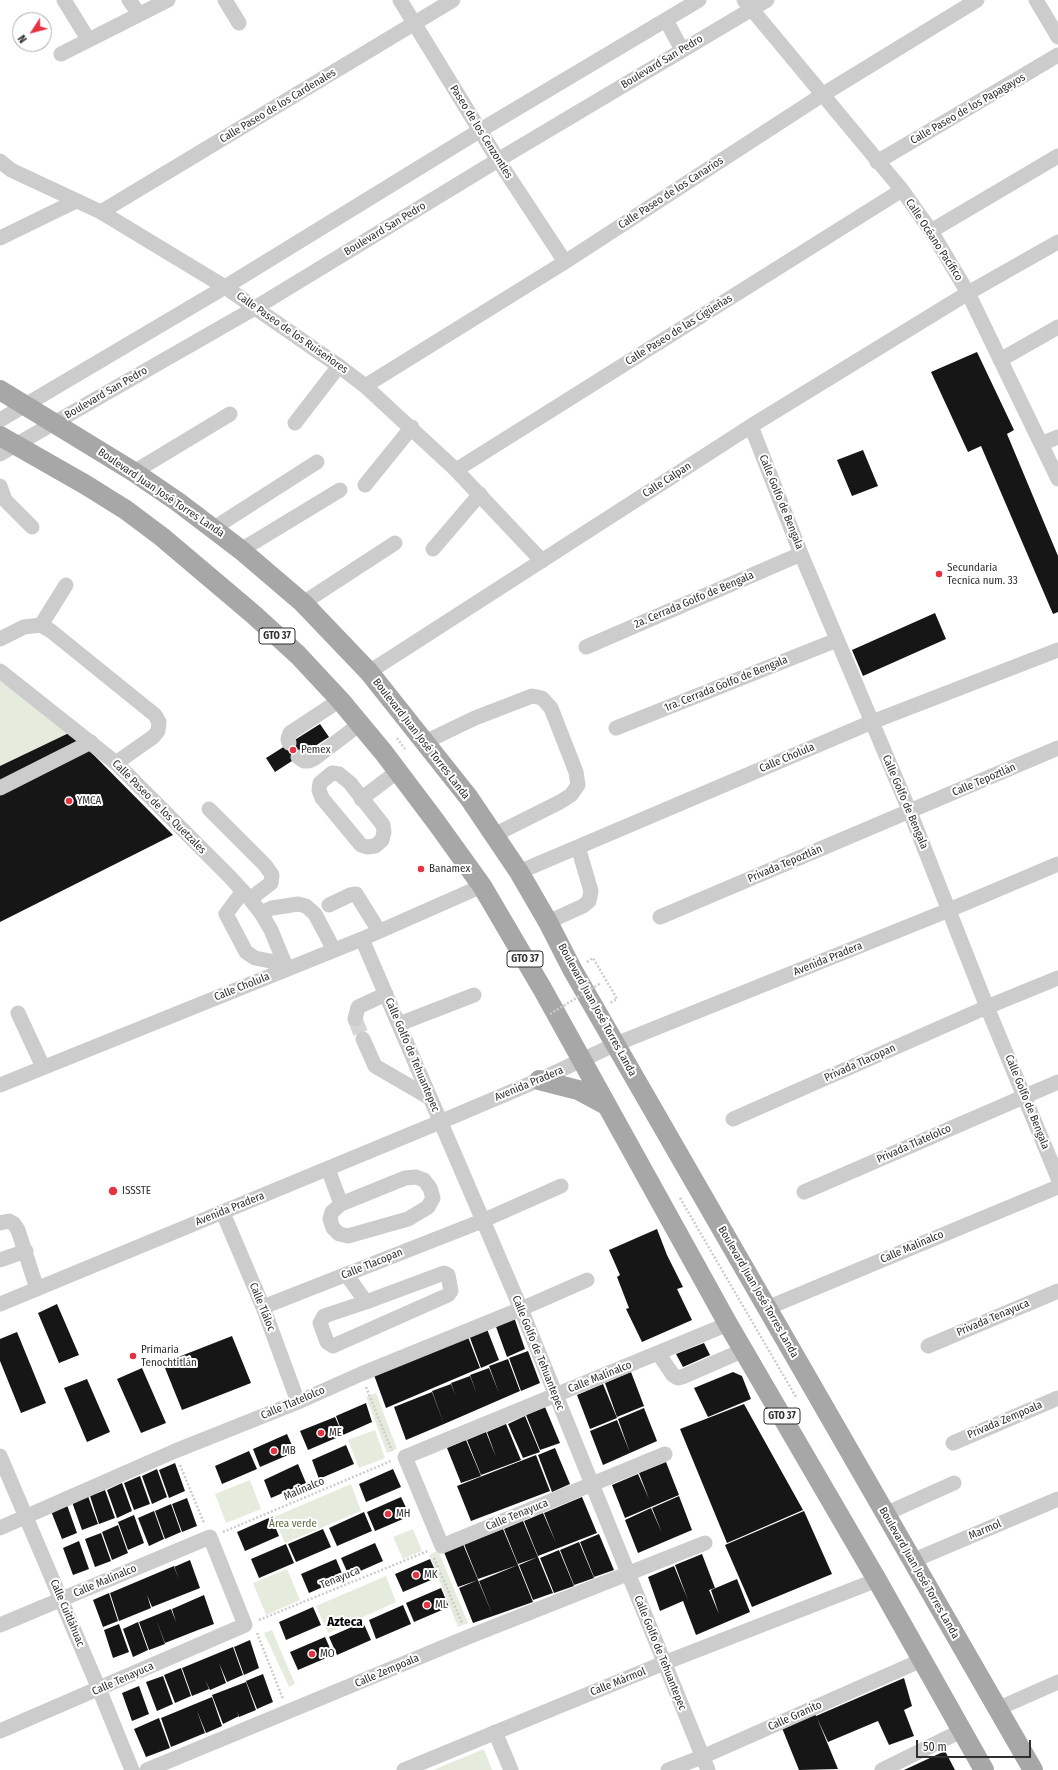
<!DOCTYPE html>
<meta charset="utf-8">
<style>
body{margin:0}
#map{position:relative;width:1058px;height:1770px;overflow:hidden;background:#fff;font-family:"Fira Sans Condensed",sans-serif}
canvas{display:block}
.north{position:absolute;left:12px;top:12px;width:40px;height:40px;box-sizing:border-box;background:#fff;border:1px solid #acacac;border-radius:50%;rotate:234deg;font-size:11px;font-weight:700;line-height:16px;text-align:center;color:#2f2f2f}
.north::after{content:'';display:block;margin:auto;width:14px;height:18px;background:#e63241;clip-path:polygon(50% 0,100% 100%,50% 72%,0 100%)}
.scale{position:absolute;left:916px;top:1740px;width:115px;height:18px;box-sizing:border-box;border:2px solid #2f2f2f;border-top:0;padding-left:5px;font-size:12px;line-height:14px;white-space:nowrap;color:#2f2f2f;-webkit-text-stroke:3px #fff;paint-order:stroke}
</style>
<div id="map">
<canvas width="1058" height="1770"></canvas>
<div class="north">N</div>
<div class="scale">50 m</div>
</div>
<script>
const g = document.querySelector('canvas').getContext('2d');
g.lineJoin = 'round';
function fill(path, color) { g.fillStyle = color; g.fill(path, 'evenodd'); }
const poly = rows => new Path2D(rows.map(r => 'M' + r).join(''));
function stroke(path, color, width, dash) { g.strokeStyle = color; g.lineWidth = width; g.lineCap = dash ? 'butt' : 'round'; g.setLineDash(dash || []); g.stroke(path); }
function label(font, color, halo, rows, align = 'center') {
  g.font = font + ' "Fira Sans Condensed",sans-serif'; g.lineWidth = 4; g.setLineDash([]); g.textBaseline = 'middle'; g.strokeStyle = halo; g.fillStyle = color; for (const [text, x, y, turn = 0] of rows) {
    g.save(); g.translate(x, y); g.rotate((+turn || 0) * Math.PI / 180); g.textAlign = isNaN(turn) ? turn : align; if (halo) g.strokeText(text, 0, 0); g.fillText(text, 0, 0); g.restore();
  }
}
fill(poly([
 [0,676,71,732,0,766],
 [376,1393,397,1449,387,1453,366,1397],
 [375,1430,385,1458,359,1468,348,1440],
 [250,1480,261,1509,226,1523,215,1494],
 [351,1484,361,1511,285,1543,274,1517],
 [413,1529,422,1551,403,1559,393,1537],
 [438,1550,468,1623,458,1627,429,1555],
 [287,1569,300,1600,266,1615,253,1583],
 [386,1576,396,1602,328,1633,316,1606],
 [272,1630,295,1684,289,1687,264,1633],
 [484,1749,492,1770,433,1770]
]), '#e6ecdd');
fill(poly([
 [977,352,1014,430,1007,434,1058,556,1058,612,1053,614,981,446,968,452,931,372],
 [863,450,878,486,852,496,837,460],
 [935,613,946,639,863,676,852,650],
 [320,724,329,737,275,772,266,758],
 [71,732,173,835,0,922,0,766],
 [657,1229,667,1255,683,1287,677,1289,692,1320,642,1342,626,1309,629,1308,617,1277,620,1275,609,1250],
 [57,1304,79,1355,59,1363,38,1313],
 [514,1317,525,1349,507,1357,495,1324],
 [487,1329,499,1360,481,1368,469,1335],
 [17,1332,46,1403,21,1413,0,1361,0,1339],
 [232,1336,251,1383,182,1410,163,1363],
 [468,1337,480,1368,386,1408,374,1375],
 [704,1343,710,1355,683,1367,676,1354],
 [528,1351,540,1383,521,1391,509,1358],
 [508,1359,520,1391,444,1424,432,1391,451,1384,456,1397,451,1383,470,1376,477,1394,470,1375,489,1368,499,1393,489,1366],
 [142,1368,166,1423,141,1433,117,1379],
 [631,1372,644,1406,617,1417,605,1383],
 [733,1372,742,1376,751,1399,708,1417,694,1388],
 [87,1379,110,1432,87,1442,64,1388],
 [603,1384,617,1418,590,1429,577,1395],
 [432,1392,444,1424,406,1440,394,1407],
 [366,1403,372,1422,343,1435,336,1416],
 [744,1404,803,1510,727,1543,680,1429],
 [545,1407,560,1443,540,1450,526,1415],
 [644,1408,657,1441,630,1453,618,1419],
 [525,1416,540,1452,523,1458,508,1424],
 [335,1417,343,1435,308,1450,300,1431],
 [617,1420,630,1453,603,1465,590,1431],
 [506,1424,521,1460,481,1475,467,1440,486,1432,496,1457,487,1432],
 [287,1434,295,1452,260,1467,253,1449],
 [466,1440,481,1476,461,1483,447,1448],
 [346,1445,354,1464,319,1479,312,1460],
 [555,1448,570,1484,552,1492,538,1455],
 [249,1451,257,1469,222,1484,215,1466],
 [536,1455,550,1491,471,1521,457,1486],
 [666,1462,679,1495,625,1518,612,1485,638,1474,649,1499,639,1473],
 [175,1463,185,1491,169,1498,159,1470],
 [298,1464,306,1483,271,1498,264,1480],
 [157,1469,167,1497,152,1504,142,1476],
 [393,1469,401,1487,366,1502,359,1484],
 [140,1476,150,1504,134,1510,124,1483],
 [122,1483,132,1511,117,1518,107,1490],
 [105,1490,115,1518,99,1524,90,1496],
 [88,1496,98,1524,82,1530,72,1502],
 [679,1496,692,1530,638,1553,625,1520,651,1508,662,1533,652,1508],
 [401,1497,410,1516,375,1531,367,1512],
 [582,1497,597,1533,538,1556,524,1521,543,1513,556,1543,544,1513],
 [187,1498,197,1526,182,1532,172,1504],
 [171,1504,181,1532,165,1539,155,1511],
 [67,1505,77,1533,62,1539,51,1511],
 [154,1511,164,1539,149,1546,138,1518],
 [804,1511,832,1574,752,1607,725,1545],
 [364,1512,372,1531,337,1546,329,1528],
 [134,1515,144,1543,128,1550,118,1522],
 [271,1517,279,1536,245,1551,237,1532],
 [523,1521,538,1557,518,1564,504,1529],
 [118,1525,128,1553,112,1560,102,1532],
 [323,1529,331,1547,296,1562,288,1544],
 [503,1529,518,1565,478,1579,464,1544],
 [101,1533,111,1561,95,1567,85,1539],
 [599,1534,614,1570,594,1577,580,1542],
 [79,1541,89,1569,73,1575,63,1548],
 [579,1542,594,1578,574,1585,560,1550],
 [375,1543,383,1561,349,1576,341,1558],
 [286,1544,294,1563,259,1578,251,1559],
 [463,1544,478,1580,458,1587,444,1552],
 [559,1550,574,1586,554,1593,540,1558],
 [702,1554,715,1588,709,1590,719,1614,711,1590,737,1579,750,1612,696,1635,683,1601,660,1611,648,1577,674,1566,688,1600,675,1565],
 [538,1557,553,1593,533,1600,519,1565],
 [336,1559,344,1578,309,1593,301,1574],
 [430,1559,438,1577,403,1592,395,1574],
 [190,1560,200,1588,152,1607,147,1595,151,1608,119,1621,110,1593,174,1566,179,1579,174,1567],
 [518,1565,533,1602,493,1616,479,1581],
 [478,1580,493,1616,473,1623,459,1588],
 [441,1588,449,1607,414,1622,406,1603],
 [109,1593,118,1621,103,1627,93,1600],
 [204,1595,214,1624,198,1630,188,1602],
 [188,1602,198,1630,165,1643,156,1619,165,1644,149,1650,139,1622,171,1609,176,1622,172,1609],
 [403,1605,411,1624,376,1639,369,1620],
 [313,1607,321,1625,286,1640,279,1622],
 [138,1622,148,1650,133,1657,123,1629],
 [363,1622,371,1640,337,1655,329,1637],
 [119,1624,129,1652,113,1658,104,1630],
 [325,1637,333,1655,298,1670,290,1652],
 [250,1640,259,1668,244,1675,234,1647],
 [233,1647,243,1675,227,1682,219,1663,226,1683,210,1690,205,1680,209,1689,192,1696,182,1668],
 [181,1668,191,1696,175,1703,164,1675],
 [263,1674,273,1702,257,1709,246,1681],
 [163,1676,173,1704,157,1711,146,1682],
 [904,1678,912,1706,904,1710,914,1736,889,1745,878,1721,828,1742,817,1718,838,1769,799,1770,782,1728,815,1714,816,1716],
 [246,1682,256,1710,239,1717,237,1711,239,1716,223,1724,212,1695],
 [139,1686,149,1714,132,1721,122,1693],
 [212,1697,222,1726,206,1733,197,1711,205,1733,188,1740,186,1734,188,1740,171,1747,161,1718],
 [159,1718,170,1748,146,1757,134,1729],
 [945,1751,955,1770,904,1770]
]), '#161616');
stroke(poly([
 [355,1019,363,1039]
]), '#d5d5d5', 15, [15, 8]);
stroke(poly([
 [397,738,405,749],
 [587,962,593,958,606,980,617,999,610,1003],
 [680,1198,796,1397],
 [366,1387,392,1451],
 [180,1465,204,1523],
 [223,1532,391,1461],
 [434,1558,462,1623],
 [259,1620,428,1551],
 [257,1633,283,1699]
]), '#ccc', 2.5, [2, 2]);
stroke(poly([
 [64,0,88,39],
 [129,0,139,14],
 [225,0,239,23],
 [400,0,498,160,565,262],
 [744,0,902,190,931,231,968,293,1058,479],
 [1036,0,1058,37],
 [666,20,682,50],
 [61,54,168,0],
 [0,161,11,170,101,212,225,287,339,366,365,386,456,470,542,561],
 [877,162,1058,55],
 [101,212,453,0],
 [931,231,1058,156],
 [0,238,76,201],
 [1000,360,1058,327],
 [365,386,565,262,822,95,977,0],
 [0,420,225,287,479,131,699,0],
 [295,423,339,366],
 [751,426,801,554,910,812,987,1007,1058,1178],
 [1041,444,1058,437],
 [0,454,255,308,498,160,767,0],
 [456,470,902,190],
 [134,472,230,414],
 [365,485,412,427],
 [0,486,5,500,32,527],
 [214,528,317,462],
 [433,549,480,494],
 [241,550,340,490],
 [303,603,395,543],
 [41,625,66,585],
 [0,639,24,627,41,625,51,631,155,715,159,722,158,731,153,737,116,763],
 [586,647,801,554],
 [0,671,116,763,230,877,250,899,261,913,271,930,287,969],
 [369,672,751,426,968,293,1058,242],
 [616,728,837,640],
 [425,742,475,718,532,696,542,698,551,708,576,772,578,785,571,795,560,802,494,835],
 [289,743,288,739,290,733,340,700],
 [298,757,304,761,309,761,315,758,360,724],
 [332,773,339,774,350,783,383,825,384,832,382,840,375,846,367,847,361,845,322,798,319,790,320,783,332,773],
 [0,788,91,742],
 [361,799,398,771],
 [209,809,265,865,272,875,271,883,250,899],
 [519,872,872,722,1058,650],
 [243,891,226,914,246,952,255,958,285,964],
 [329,905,350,895,356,894,379,931],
 [261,913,272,908,298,904,306,906,315,914,334,950],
 [660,917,1058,748],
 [548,922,583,906,589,901,591,891,578,847],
 [362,939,521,1309,708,1770],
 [18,1013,43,1067],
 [355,1019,358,1007,386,994],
 [399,1024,474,995],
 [363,1039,375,1066,430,1098],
 [0,1085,362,939,482,886],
 [733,1119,987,1007,1058,978],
 [328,1169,341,1204,332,1212,330,1219,333,1228,339,1234,348,1236,408,1219,428,1207,433,1198,430,1188,424,1180,416,1177,405,1178,341,1204],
 [804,1192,1058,1082],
 [223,1213,263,1307,298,1402],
 [0,1223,9,1221,14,1224,18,1230,37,1289],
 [0,1260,26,1251],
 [346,1274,366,1302,444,1273,448,1275,451,1291,448,1295,333,1346,327,1342,320,1323,324,1316,366,1302],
 [0,1304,440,1122,539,1080,616,1044,949,910,1058,864],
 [263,1307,482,1221,561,1186],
 [767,1308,1058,1187],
 [928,1346,1058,1291],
 [658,1353,673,1375,678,1378,682,1377,744,1350],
 [953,1443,1058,1398],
 [665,1454,442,1546,405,1457,728,1324],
 [0,1456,99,1689,132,1770],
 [885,1514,954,1483],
 [0,1528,175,1451,298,1402,361,1374,521,1309,587,1280],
 [912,1561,1058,1499],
 [0,1625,210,1537,245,1625,0,1731],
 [997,1709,1058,1682],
 [495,1732,511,1770],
 [147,1770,468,1637,705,1543],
 [404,1770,664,1663,877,1580],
 [668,1770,702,1757,922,1660],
 [882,1770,961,1731]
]), '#ccc', 15);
stroke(poly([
 [0,390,134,472,178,502,241,550,303,603,369,672,469,798,519,872,548,922,572,969,1033,1770],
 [0,436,86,485,126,510,162,537,253,614,298,655,340,700,384,753,436,822,482,886,543,990,728,1324,877,1580,984,1770],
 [539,1080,578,1090,606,1105]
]), '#a7a7a7', 20);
stroke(poly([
 [550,1014,601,983]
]), '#ccc', 2.5, [2, 2]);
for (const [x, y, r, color] of [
 [939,574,4,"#e63241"],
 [293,750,4,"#e63241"],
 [69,801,4,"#e63241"],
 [421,869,4,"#e63241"],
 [113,1191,5,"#e63241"],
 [133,1356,4,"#e63241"],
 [321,1433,4,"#e63241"],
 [274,1451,4,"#e63241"],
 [388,1514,4,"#e63241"],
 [416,1575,4,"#e63241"],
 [427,1605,4,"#e63241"],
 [312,1654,4,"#e63241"]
]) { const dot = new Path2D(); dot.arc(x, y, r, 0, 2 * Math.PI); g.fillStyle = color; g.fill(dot); stroke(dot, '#fff', 1.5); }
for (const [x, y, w] of [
 [277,636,36],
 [525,959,36],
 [782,1416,36]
]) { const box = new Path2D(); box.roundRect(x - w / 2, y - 8, w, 16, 3); g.fillStyle = '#fff'; g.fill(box); stroke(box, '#2f2f2f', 1); }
label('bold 10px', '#2f2f2f', null, [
 ["GTO 37",277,636],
 ["GTO 37",525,959],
 ["GTO 37",782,1416]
]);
label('11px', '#2f2f2f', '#fff', [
 ["Boulevard San Pedro",662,62,-31],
 ["Calle Paseo de los Cardenales",278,106,-31],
 ["Calle Paseo de los Papagayos",968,109,-30],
 ["Paseo de los Cenzontles",481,132,58],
 ["Calle Paseo de los Canarios",671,193,-33],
 ["Boulevard San Pedro",385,229,-31],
 ["Calle Océano Pacífico",934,240,57],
 ["Calle Paseo de las Cigüeñas",679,330,-32],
 ["Calle Paseo de los Ruiseñores",292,333,35],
 ["Boulevard San Pedro",106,393,-30],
 ["Calle Calpan",667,480,-33],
 ["Boulevard Juan José Torres Landa",161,493,34],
 ["Calle Golfo de Bengala",781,502,68],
 ["2a. Cerrada Golfo de Bengala",694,600,-23],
 ["1ra. Cerrada Golfo de Bengala",726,684,-22],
 ["Boulevard Juan José Torres Landa",421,739,52],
 ["Calle Cholula",787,758,-23],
 ["Calle Tepoztlán",984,780,-23],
 ["Calle Golfo de Bengala",905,802,67],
 ["Calle Paseo de los Quetzales",159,807,45],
 ["Privada Tepoztlán",785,864,-23],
 ["Avenida Pradera",828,959,-22],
 ["Calle Cholula",242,987,-22],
 ["Boulevard Juan José Torres Landa",597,1010,61],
 ["Calle Golfo de Tehuantepec",412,1055,67],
 ["Privada Tlacopan",860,1063,-24],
 ["Avenida Pradera",529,1084,-23],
 ["Calle Golfo de Bengala",1027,1102,68],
 ["Privada Tlatelolco",914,1144,-24],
 ["Avenida Pradera",230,1209,-22],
 ["Calle Malinalco",912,1247,-23],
 ["Calle Tlacopan",372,1264,-22],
 ["Boulevard Juan José Torres Landa",758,1292,60],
 ["Calle Tláloc",262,1307,68],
 ["Privada Tenayuca",993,1318,-23],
 ["Calle Golfo de Tehuantepec",538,1353,68],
 ["Calle Malinalco",600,1377,-22],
 ["Calle Tlatelolco",293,1403,-23],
 ["Privada Zempoala",1005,1420,-23],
 ["Malinalco",304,1489,-23],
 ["Calle Tenayuca",517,1515,-22],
 ["Marmol",985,1530,-23],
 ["Boulevard Juan José Torres Landa",919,1573,60],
 ["Tenayuca",340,1578,-22],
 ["Calle Malinalco",105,1581,-23],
 ["Calle Cuitláhuac",67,1613,67],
 ["Calle Golfo de Tehuantepec",660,1653,68],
 ["Calle Zempoala",387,1671,-23],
 ["Calle Tenayuca",123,1679,-24],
 ["Calle Mármol",618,1682,-22],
 ["Calle Granito",795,1716,-24]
]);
label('11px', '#2f2f2f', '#fff', [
 ["Secundaria",947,568],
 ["Tecnica num. 33",947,581],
 ["Pemex",301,750],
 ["YMCA",77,801],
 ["Banamex",429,869],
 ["ISSSTE",122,1191],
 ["Primaria",141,1350],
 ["Tenochtitlán",141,1363],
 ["ME",329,1433],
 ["MB",282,1451],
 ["MH",396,1514],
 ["MK",424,1575],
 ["ML",435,1605],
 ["MO",320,1654]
], 'left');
label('11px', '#536b3c', '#fff', [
 ["Área verde",293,1524]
]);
label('bold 13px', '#000', '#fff', [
 ["Azteca",345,1622]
]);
</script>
